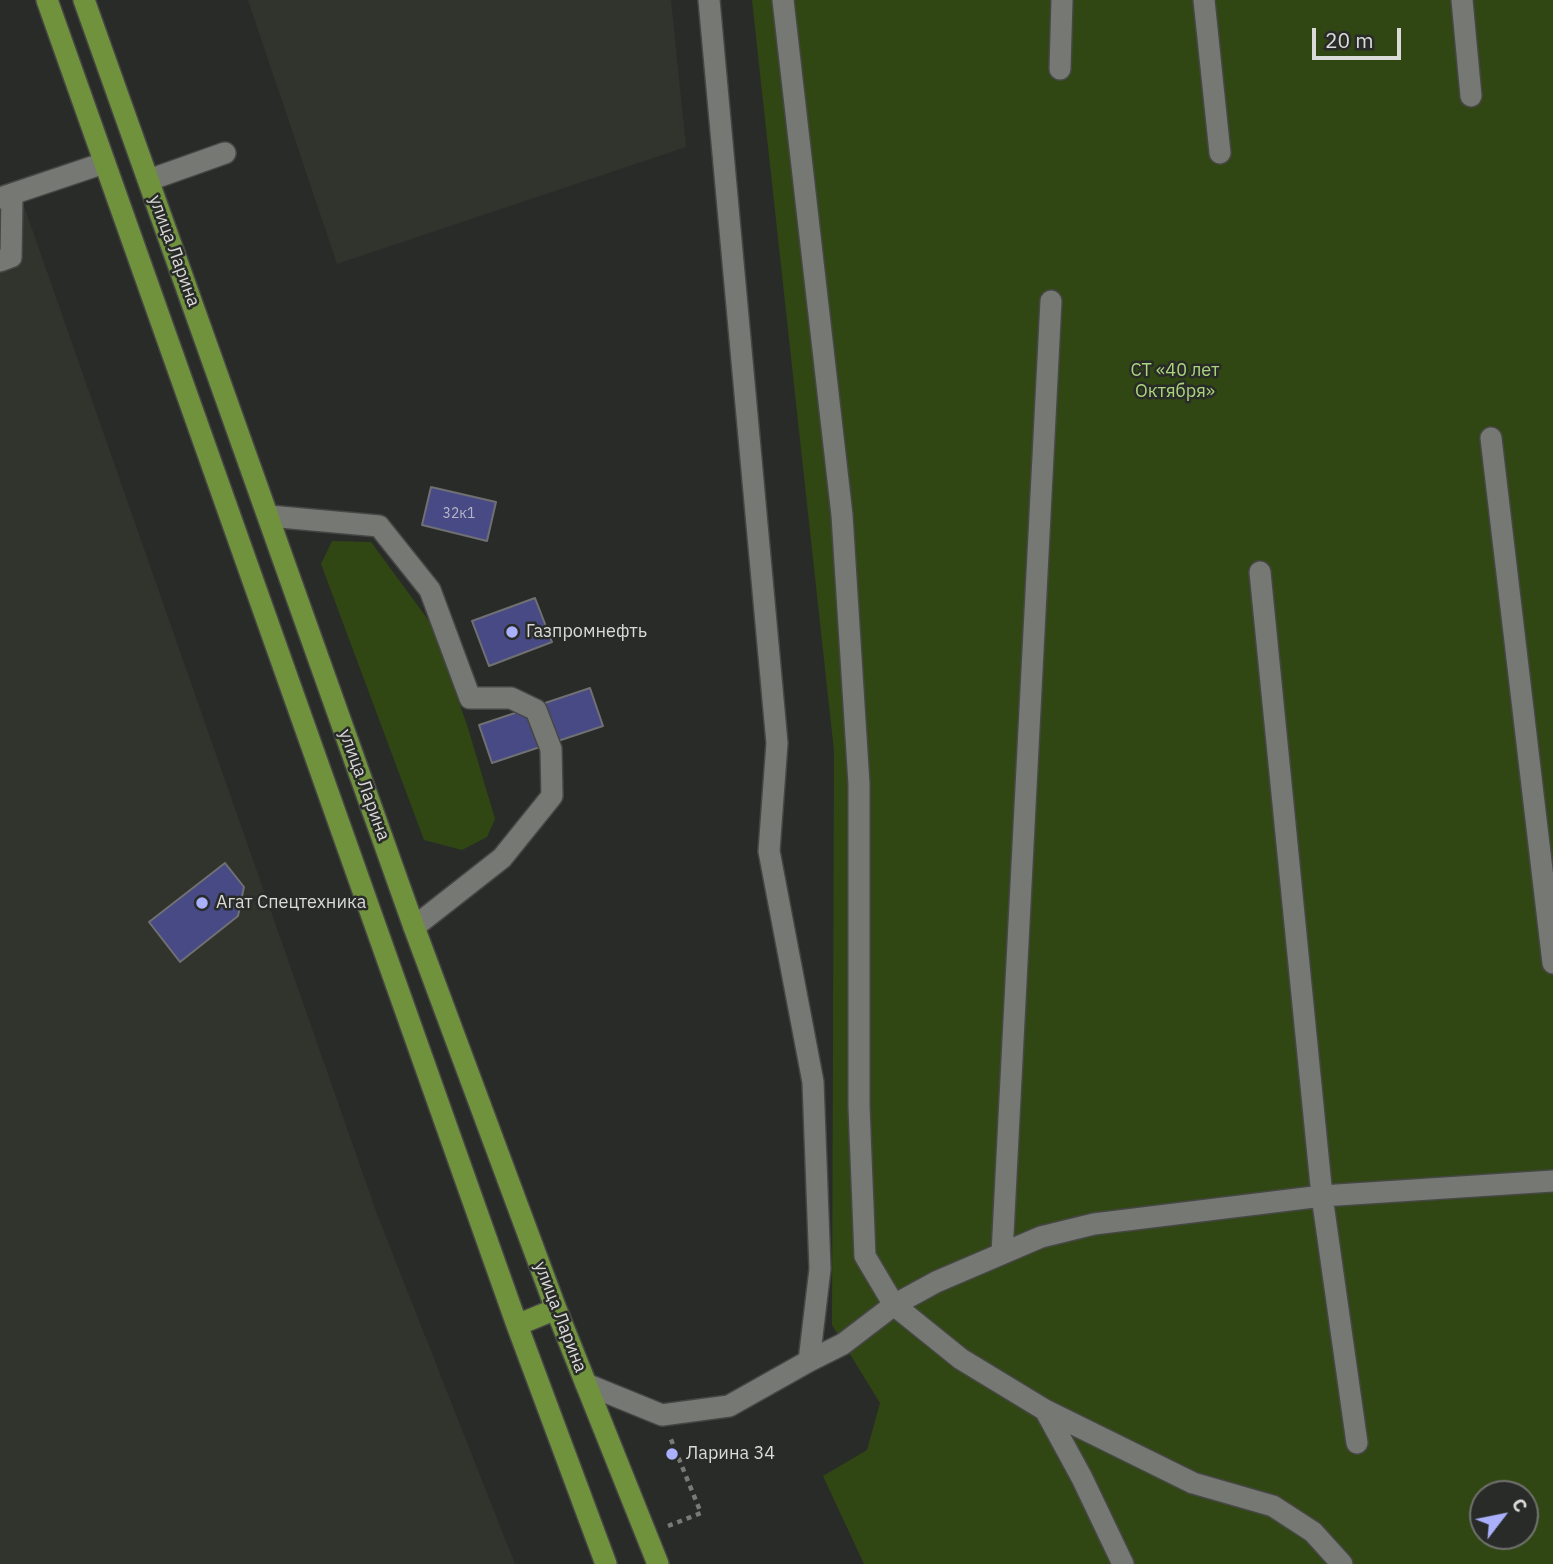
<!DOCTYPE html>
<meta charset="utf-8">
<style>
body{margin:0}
#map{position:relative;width:1553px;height:1564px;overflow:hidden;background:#292b28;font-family:"IBM Plex Sans",sans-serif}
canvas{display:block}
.north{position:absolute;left:1469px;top:1480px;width:70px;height:70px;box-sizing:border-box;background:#292b28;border:2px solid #70716f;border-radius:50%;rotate:58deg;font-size:19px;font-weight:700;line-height:28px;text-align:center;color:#dadad9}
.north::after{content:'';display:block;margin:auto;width:24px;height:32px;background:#aab0fc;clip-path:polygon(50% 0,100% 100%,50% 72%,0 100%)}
.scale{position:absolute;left:1312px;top:28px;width:89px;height:32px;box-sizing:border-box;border:4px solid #dadad9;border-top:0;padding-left:9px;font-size:21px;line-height:24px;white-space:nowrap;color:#dadad9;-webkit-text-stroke:5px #292b28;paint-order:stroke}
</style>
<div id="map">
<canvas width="1553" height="1564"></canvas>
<div class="north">С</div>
<div class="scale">20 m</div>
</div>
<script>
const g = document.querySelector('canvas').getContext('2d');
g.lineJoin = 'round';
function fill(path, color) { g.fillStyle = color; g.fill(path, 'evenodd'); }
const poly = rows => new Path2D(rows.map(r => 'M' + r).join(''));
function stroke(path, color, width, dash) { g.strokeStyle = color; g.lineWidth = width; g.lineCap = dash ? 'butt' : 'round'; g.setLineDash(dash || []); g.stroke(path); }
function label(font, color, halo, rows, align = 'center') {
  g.font = font + ' "IBM Plex Sans",sans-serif'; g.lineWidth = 5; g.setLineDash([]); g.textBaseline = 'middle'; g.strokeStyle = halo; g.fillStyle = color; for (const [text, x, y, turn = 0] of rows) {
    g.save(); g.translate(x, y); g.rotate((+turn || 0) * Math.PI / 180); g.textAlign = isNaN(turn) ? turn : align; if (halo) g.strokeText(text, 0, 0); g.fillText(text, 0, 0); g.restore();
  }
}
fill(poly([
 [248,0,671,0,686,147,337,264],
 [17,186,377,1214,515,1564,0,1564,0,193]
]), '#30342c');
fill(poly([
 [752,0,1553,0,1553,1564,864,1564,823,1476,867,1450,880,1403,832,1325,834,751],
 [1483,1494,1525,1494,1525,1536,1483,1536],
 [332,541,371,542,432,625,468,728,495,819,487,837,462,850,424,840,321,564]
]), '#314713');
const building = poly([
 [431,487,496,502,487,541,422,525,431,487],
 [535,598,552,642,489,666,472,621,535,598],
 [590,688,603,726,492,763,479,725,590,688],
 [225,863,244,887,238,916,180,962,149,922,225,863]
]);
fill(building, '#484a85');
stroke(building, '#707073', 2);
const minor = poly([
 [783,0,842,515,859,784,859,1107,865,1256,894,1305,961,1359,1045,1410,1082,1478,1123,1564],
 [1204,0,1220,153],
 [1462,0,1471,96],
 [1060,69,1062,0],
 [149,180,225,153],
 [0,198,104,163],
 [0,261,11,257,12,194],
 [1491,438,1553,963],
 [269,516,379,526,430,590,470,698,511,698,536,710,551,749,552,796,502,858,414,927],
 [1260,572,1322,1196,1357,1443],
 [1002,1254,1051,301],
 [809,1361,843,1344,894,1305,936,1282,1041,1237,1094,1224,1322,1196,1553,1181],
 [586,1384,662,1415,729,1406,809,1361,820,1269,813,1082,769,851,777,743,709,0],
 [1045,1410,1193,1483,1273,1506,1313,1532,1342,1564]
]);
const major = poly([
 [47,0,517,1325,606,1564],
 [84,0,414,927,556,1309,658,1564],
 [517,1325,556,1309]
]);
stroke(minor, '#464745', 24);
stroke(major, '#464745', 24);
stroke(poly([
 [668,1526,701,1513,670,1437]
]), '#787a77', 4.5, [5, 5]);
stroke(minor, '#767874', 21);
stroke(major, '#71923c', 21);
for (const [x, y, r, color] of [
 [512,632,7,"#aab0fc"],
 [202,903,7,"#aab0fc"],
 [672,1454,7,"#aab0fc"]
]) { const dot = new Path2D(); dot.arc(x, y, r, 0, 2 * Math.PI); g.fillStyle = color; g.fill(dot); stroke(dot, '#292b28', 2.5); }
label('14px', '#b6b6c4', null, [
 ["32к1",459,514]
]);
label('18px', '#dadad9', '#292b28', [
 ["улица Ларина",174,251,70],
 ["улица Ларина",364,785,70],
 ["улица Ларина",560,1317,69]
]);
label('18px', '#abd57c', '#292b28', [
 ["СТ «40 лет",1175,371],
 ["Октября»",1175,392]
]);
label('18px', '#dadad9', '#292b28', [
 ["Газпромнефть",526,632],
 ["Агат Спецтехника",216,903],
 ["Ларина 34",686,1454]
], 'left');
</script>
